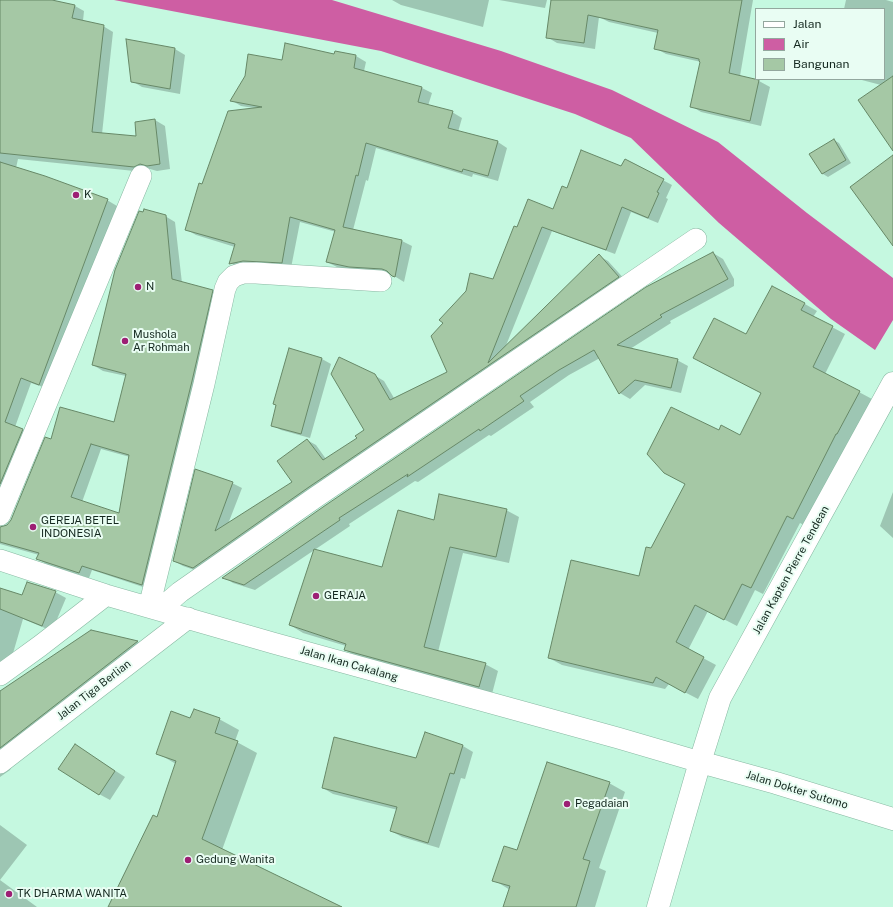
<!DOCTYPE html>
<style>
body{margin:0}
#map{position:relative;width:893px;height:907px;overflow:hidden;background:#c5f8e0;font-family:"Public Sans",sans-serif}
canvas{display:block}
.legend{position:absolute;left:755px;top:8px;width:130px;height:72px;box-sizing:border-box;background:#e9fdf3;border:1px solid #93a79e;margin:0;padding:5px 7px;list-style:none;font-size:12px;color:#13271e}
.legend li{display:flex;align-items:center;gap:8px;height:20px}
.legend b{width:20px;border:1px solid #93a79e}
</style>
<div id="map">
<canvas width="893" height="907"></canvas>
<ul class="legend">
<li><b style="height:5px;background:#fff"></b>Jalan</li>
<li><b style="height:11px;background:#ce5ea3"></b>Air</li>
<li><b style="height:11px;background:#a5c8a5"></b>Bangunan</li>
</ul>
</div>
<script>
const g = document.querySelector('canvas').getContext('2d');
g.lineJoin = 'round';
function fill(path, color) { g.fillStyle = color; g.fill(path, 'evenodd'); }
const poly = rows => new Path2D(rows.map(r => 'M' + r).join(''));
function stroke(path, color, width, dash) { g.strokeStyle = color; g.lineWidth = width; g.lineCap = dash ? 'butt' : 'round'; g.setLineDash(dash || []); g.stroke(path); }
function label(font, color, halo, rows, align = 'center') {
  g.font = font + ' "Public Sans",sans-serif'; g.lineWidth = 4; g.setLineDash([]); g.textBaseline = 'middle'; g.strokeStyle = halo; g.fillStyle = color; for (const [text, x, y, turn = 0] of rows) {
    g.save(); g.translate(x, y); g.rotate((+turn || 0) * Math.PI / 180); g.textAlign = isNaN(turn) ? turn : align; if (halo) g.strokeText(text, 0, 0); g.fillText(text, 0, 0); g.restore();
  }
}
fill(poly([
 [114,0,332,0,501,51,612,90,718,142,807,213,893,278,893,320,875,350,831,319,719,223,631,138,575,114,381,51]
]), '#ce5ea3');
fill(poly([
 [0,0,46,0,75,6,84,11,83,21,103,26,113,32,102,134,138,137,136,123,155,120,165,126,170,169,157,171,150,169,144,172,18,159,16,168,107,200,117,206,49,389,31,383,15,427,32,435,0,513],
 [392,0,489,0,483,27,401,5],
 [499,0,547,0,545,8],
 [552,0,753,0,740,76,759,81,770,87,761,126,701,112,691,106,701,62,666,54,655,48,658,33,609,22,599,17,595,49,557,43,547,37],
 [846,0,886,0,893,2,893,150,881,85,858,79,884,79,884,9,844,9],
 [127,40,175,49,185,55,180,94,142,87,132,81],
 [335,55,356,56,366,62,364,71,422,88,432,93,428,106,452,112,462,118,458,132,498,142,507,148,498,181,473,174,472,177,376,148,368,181,366,180,353,230,402,241,412,246,404,282,391,274,359,272,337,267,327,262,336,232,300,222,291,268,240,269,231,263,235,247,196,235,187,230,202,185,254,108,241,106,231,100,283,61],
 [834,140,839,143,851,163,828,177,823,174,811,154],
 [625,160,672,185,666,198,668,199,658,223,631,212,615,254,552,231,505,348,599,256,608,261,627,282,203,573,183,566,174,561,232,483,242,488,228,524,294,482,307,440,316,445,326,459,358,438,366,431,374,375,384,381,394,398,448,372,517,229,554,210,567,189,621,167],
 [165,216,175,222,182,283,212,291,222,296,152,590,92,570,89,578,48,565,38,559,39,555,0,544,0,528,8,526,12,520,52,440,115,423,126,376,103,371,93,365],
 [101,449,130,457,120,514,82,502],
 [713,253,723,259,734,279,734,286,670,321,671,323,630,349,677,360,688,366,681,393,645,385,630,399,620,393,600,358,569,375,530,402,534,407,491,436,489,435,418,482,415,481,349,524,350,526,255,590,233,583,224,577],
 [805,304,817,311,813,317,845,334,825,374,872,399,850,441,849,440,806,526,800,523,763,594,755,590,737,626,708,611,688,650,716,665,698,699,669,684,665,689,562,665,549,658,640,577,652,549,686,484,664,473,719,432,740,436,762,393,746,336],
 [322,359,331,364,310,438,281,430,272,425,277,405],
 [893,492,893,538,880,526],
 [506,510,519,517,509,563,463,553,438,652,485,664,498,671,492,694,358,657,345,650,346,646,303,633,290,625,382,568,434,522],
 [0,589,23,596,55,592,66,598,52,631,23,619,9,667,0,671],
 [91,631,138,642,157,654,13,765,10,770,0,777,0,692],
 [219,719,239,730,235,741,257,753,222,850,339,907,109,907,157,818,176,764,157,753],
 [426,733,463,746,473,752,465,779,461,778,439,848,402,837,391,831,398,810,333,794,323,788,417,760],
 [86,752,125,777,110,800,99,794],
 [609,783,625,792,599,868,606,871,595,907,505,907,510,890,494,880,518,851],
 [0,825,27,845,0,880],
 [0,880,37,907,0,907]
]), '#0003');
const building = poly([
 [0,0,52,0,75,5,72,18,104,25,92,132,136,136,135,122,155,119,160,164,147,166,140,164,134,167,0,153,0,0],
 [551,0,742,0,729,73,759,80,750,121,690,107,700,62,699,61,699,59,654,49,658,30,588,15,584,43,546,38,551,0],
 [126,39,175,48,170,89,131,82,126,39],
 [285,43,334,54,335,51,356,55,354,68,422,87,418,102,453,111,448,128,498,141,488,176,463,169,462,172,366,143,358,176,356,175,343,227,402,240,395,277,392,276,387,271,382,269,349,267,326,262,335,230,290,217,282,263,243,261,229,264,235,244,185,230,199,183,202,184,228,111,262,107,230,101,245,76,248,54,282,60,285,43],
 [893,76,893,151,858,100,893,76],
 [834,139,846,160,822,174,809,154,834,139],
 [581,150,621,166,625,159,664,179,657,192,659,193,648,218,622,207,606,250,542,227,488,363,599,254,619,277,309,487,193,568,173,561,195,469,233,482,215,531,292,482,277,461,307,439,323,460,357,438,355,436,364,430,331,374,339,357,375,374,390,400,447,372,431,336,443,323,439,320,466,291,470,273,493,279,514,226,517,227,528,199,553,209,562,186,567,188,581,150],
 [893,155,893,246,850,187,893,155],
 [0,162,45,176,108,199,39,385,21,378,5,422,23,429,0,484,0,162],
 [144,209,166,215,172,279,213,290,192,381,142,585,82,566,79,573,36,559,39,553,0,542,0,527,7,525,11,520,45,437,51,439,60,407,114,422,126,374,92,365,115,270,139,211,143,212,144,209],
 [91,444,129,455,119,513,71,497,91,444],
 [713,252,728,279,660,315,662,317,617,345,678,359,671,388,635,380,619,394,594,350,559,370,520,396,524,401,480,431,479,429,407,477,408,474,339,518,340,520,244,585,222,578,323,507,646,287,713,252],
 [772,286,805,303,801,310,833,326,813,367,860,391,837,434,836,434,793,519,787,516,751,588,742,584,724,620,695,605,676,642,704,657,685,693,656,677,653,683,548,658,571,560,639,576,646,547,651,548,685,484,664,473,647,454,671,407,719,430,721,425,740,435,761,393,693,358,714,318,746,334,772,286],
 [289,348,322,358,301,434,271,426,276,405,273,404,289,348],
 [439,494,507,509,496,557,450,547,424,647,486,663,479,687,344,650,346,644,289,625,314,549,382,567,398,510,434,520,439,494],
 [27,582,56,591,42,626,0,609,0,588,22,595,27,582],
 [91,630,138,641,0,748,0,691,91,630],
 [194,709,220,718,215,733,238,741,202,839,342,907,108,907,153,815,157,817,176,761,156,754,171,711,190,718,194,709],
 [425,732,463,745,454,774,450,773,428,843,390,831,397,807,322,788,334,737,416,758,425,732],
 [75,744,115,771,99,795,58,769,75,744],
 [547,762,610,782,583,859,590,861,576,907,503,907,510,886,492,881,504,846,517,850,547,762]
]);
fill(building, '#a5c8a5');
stroke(building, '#678867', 1);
const minor = poly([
 [0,515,141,176],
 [0,560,106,595,273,643,618,738,700,762],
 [149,607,204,384,225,289,228,282,234,276,243,273,256,273,381,281],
 [159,610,180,592,316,497,696,239],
 [0,675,40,646,106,595],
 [0,763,188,618]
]);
const secondary = poly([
 [700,762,776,783,893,819],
 [658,907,700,762,720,698,893,383]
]);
stroke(minor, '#88b8a2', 22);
stroke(secondary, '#88b8a2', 23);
stroke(minor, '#fff', 21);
stroke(secondary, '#fff', 22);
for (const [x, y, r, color] of [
 [76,195,4,"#9d1f74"],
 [138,287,4,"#9d1f74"],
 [125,341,4,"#9d1f74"],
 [33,527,4,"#9d1f74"],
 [316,596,4,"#9d1f74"],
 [567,804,4,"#9d1f74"],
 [188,860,4,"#9d1f74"],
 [9,894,4,"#9d1f74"]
]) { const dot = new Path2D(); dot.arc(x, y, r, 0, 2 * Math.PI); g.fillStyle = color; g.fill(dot); stroke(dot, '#e9fdf3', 1.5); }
label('11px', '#13271e', '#e9fdf3', [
 ["K",84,195],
 ["N",146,287],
 ["Mushola",133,335],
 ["Ar Rohmah",133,348],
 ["GEREJA BETEL",41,521],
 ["INDONESIA",41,534],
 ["GERAJA",324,596],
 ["Pegadaian",575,804],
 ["Gedung Wanita",196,860],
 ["TK DHARMA WANITA",17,894]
], 'left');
label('11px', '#13271e', '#e9fdf3', [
 ["Jalan Kapten Pierre Tendean",791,570,-61],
 ["Jalan Ikan Cakalang",349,664,16],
 ["Jalan Tiga Berlian",94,690,-38],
 ["Jalan Dokter Sutomo",797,790,17]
]);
</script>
